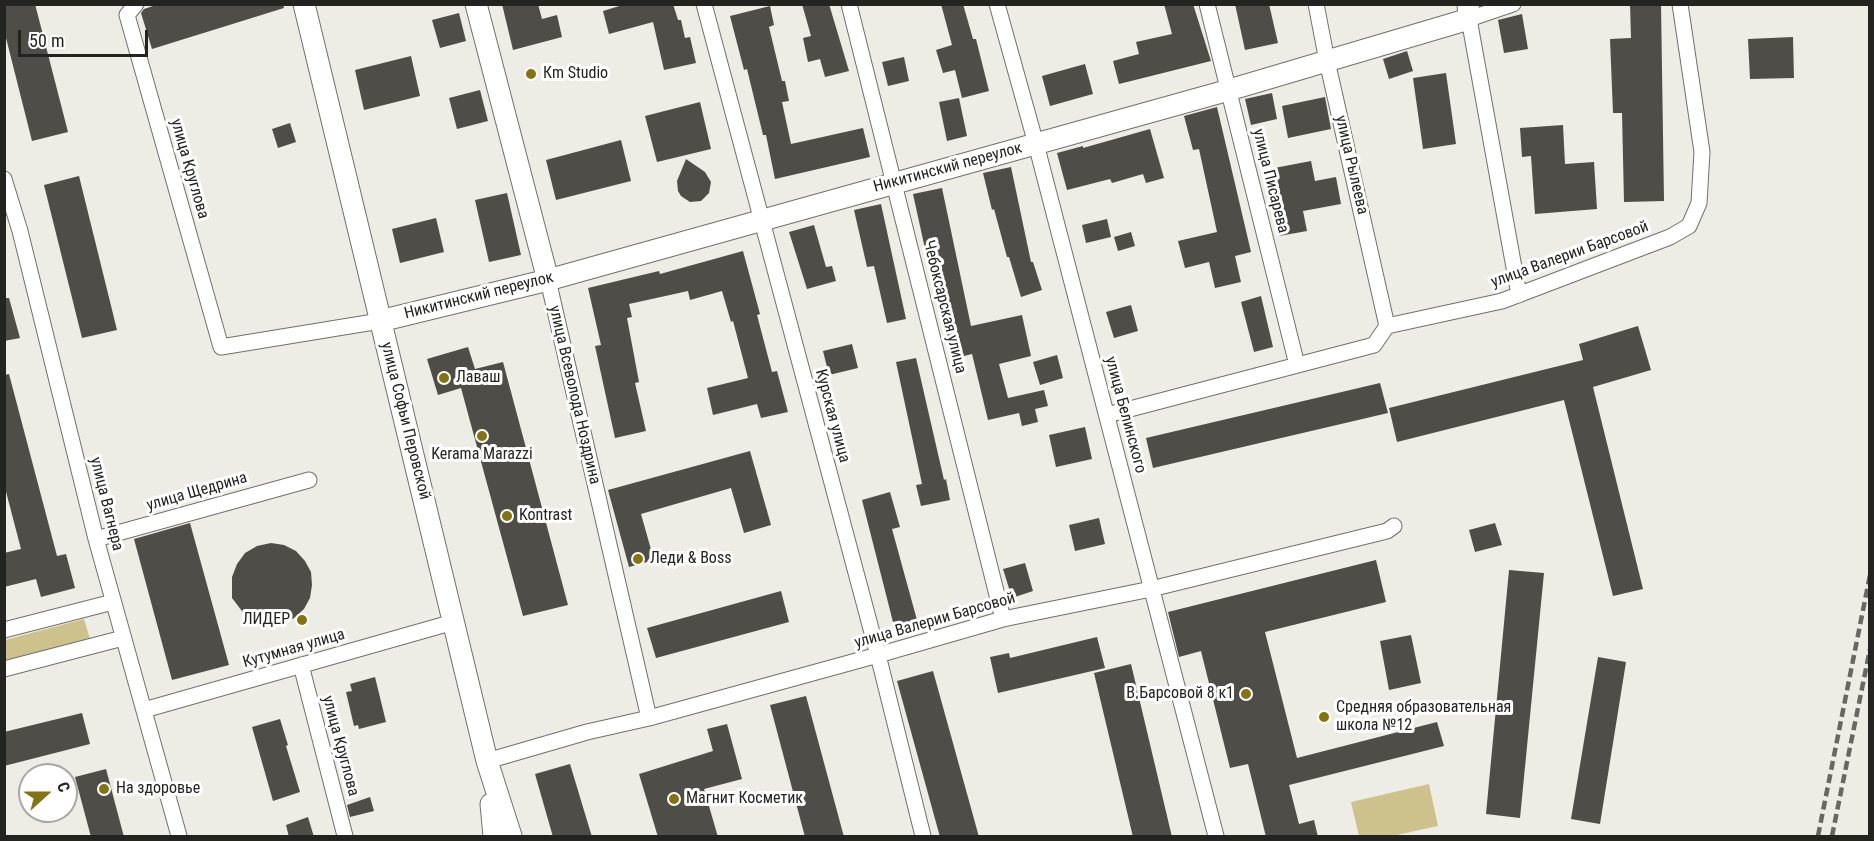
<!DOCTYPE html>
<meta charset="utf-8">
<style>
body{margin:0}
#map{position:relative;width:1874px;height:841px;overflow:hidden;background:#edece5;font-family:"Roboto Condensed",sans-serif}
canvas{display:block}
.frame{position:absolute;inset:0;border:6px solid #232320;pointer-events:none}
.north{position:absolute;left:18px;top:763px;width:60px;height:60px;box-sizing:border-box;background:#fff;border:2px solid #a7a7a6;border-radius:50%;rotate:69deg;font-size:16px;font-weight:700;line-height:24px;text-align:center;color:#232320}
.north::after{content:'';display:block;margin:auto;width:21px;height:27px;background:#847213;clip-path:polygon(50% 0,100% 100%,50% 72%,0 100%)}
.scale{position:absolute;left:18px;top:30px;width:130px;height:27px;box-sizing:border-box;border:3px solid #232320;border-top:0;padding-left:8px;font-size:18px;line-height:21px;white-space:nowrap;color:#232320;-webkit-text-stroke:4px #fff;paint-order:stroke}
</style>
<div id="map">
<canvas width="1874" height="841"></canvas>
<div class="frame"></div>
<div class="north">С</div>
<div class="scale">50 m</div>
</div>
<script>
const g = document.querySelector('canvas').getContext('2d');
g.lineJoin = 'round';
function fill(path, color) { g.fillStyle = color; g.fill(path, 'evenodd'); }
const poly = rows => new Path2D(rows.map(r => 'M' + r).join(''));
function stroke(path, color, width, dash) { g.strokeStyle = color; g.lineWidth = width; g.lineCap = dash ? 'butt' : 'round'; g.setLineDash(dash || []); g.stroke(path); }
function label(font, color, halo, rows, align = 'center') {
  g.font = font + ' "Roboto Condensed",sans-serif'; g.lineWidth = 6; g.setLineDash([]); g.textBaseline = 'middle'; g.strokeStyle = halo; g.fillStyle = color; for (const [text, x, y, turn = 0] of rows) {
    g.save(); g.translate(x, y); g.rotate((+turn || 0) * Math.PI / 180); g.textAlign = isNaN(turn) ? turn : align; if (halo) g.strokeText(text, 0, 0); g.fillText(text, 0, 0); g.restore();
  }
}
fill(poly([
 [84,619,90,639,5,661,5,640],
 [1429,784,1438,826,1392,836,1359,836,1351,802]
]), '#cec28c');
fill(poly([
 [4,4,35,4,68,132,32,141,4,30],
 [159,4,283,4,284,8,152,49,141,13,144,9],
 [502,4,538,4,542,19,557,15,562,37,513,50],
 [626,4,673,4,678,20,681,20,685,38,690,37,696,63,664,70,653,22,609,34,603,11],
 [802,4,829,4,849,71,825,77,820,59,808,62,803,38,811,36],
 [941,4,963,4,973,39,976,39,989,91,962,98,955,70,943,73,936,50,952,45],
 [1164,4,1193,4,1211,61,1119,84,1113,61,1139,54,1136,42,1172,34],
 [1235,4,1269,4,1278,43,1245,50],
 [1630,4,1661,4,1664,201,1624,202,1622,113,1613,113,1610,39,1631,38],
 [770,6,774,25,769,27,782,81,785,81,789,101,782,102,791,144,863,128,870,157,775,179,766,135,763,135,747,69,744,70,730,16],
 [459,13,466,41,440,48,432,20],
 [1522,14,1528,49,1504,53,1498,20],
 [1793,37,1794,78,1750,79,1748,39],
 [1407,51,1413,71,1389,79,1383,59],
 [411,56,420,96,364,110,355,70],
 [904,57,909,81,888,86,882,62],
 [1085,64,1093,94,1050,106,1042,76],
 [1446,73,1456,144,1423,149,1413,78],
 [480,90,488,121,457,129,449,98],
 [1272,93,1277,119,1251,125,1245,99],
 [1325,97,1331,129,1288,138,1282,106],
 [959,98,967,136,947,141,939,102],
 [700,102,711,149,657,162,645,116],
 [1217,107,1251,252,1235,256,1241,282,1215,288,1209,262,1185,268,1178,241,1217,232,1199,149,1193,150,1184,116],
 [290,123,296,142,278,148,272,129],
 [1563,125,1565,164,1594,162,1597,209,1535,214,1531,156,1522,157,1520,128],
 [1150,129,1164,178,1146,183,1143,174,1112,183,1110,179,1067,190,1057,153,1083,146,1083,148],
 [621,140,631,181,556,200,546,160],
 [686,159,705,172,711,182,709,193,701,201,690,202,681,196,678,191,677,181],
 [1311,161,1315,181,1336,177,1341,204,1303,211,1307,231,1279,236,1264,170],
 [1011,167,1031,262,1033,262,1042,290,1021,297,1009,257,1007,257,994,209,992,210,983,173],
 [79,176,117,330,82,338,44,185],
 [942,188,971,326,1022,315,1031,356,999,364,1008,398,1044,390,1048,406,1035,409,1038,422,1022,426,1019,413,988,420,972,354,952,359,944,322,941,322,913,194],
 [507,193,521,255,489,262,475,200],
 [881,204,906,319,887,323,874,266,867,267,854,210],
 [436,218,444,252,400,263,392,229],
 [1107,219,1111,237,1086,243,1082,225],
 [814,225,826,267,832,266,836,281,807,289,789,232],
 [1131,232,1135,246,1118,251,1114,237],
 [743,251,760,314,757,315,772,372,777,371,788,412,761,418,757,404,713,415,707,388,748,378,733,321,731,322,722,291,690,300,688,291,629,304,632,317,627,318,639,382,635,383,646,431,615,438,595,346,601,345,588,288,659,271,660,274],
 [1261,296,1273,347,1254,352,1241,302],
 [4,298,9,298,20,338,4,341],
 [1131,305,1138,331,1114,338,1106,312],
 [1638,326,1651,370,1593,387,1643,589,1613,596,1564,400,1397,442,1389,408,1583,360,1579,344],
 [852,344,858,368,829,375,823,351],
 [468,347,475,369,503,362,568,605,523,616,461,388,438,395,427,359],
 [1057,355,1063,378,1040,385,1033,362],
 [916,358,944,480,946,479,950,500,921,506,916,485,922,484,896,362],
 [9,374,57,556,66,554,75,588,41,597,36,579,4,587,4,553,21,549,4,484,4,375],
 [1380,383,1388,413,1153,468,1146,438],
 [1085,427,1092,459,1056,467,1049,435],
 [750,451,771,525,744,533,731,488,641,514,654,560,629,567,608,490],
 [890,492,900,527,892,529,917,620,894,626,862,500],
 [1099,518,1105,544,1075,551,1069,525],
 [190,523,229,665,172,680,134,539],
 [1495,523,1502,545,1475,552,1469,530],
 [271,543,284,545,296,551,305,561,311,572,312,585,310,598,304,609,294,618,283,623,269,625,257,622,245,615,232,598,232,577,237,564,245,553,257,546],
 [1376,560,1386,602,1265,632,1297,758,1437,722,1444,746,1289,785,1299,824,1314,820,1318,837,1266,837,1248,764,1230,768,1201,651,1179,657,1168,612],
 [1025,563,1033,591,1012,598,1003,569],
 [1509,570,1544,573,1520,818,1486,814],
 [781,591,789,622,656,658,647,628],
 [1411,635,1421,683,1389,690,1380,641],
 [1097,637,1105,668,998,693,990,657,1009,653,1010,658],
 [1598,657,1626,662,1600,824,1571,819],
 [1131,664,1172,837,1133,837,1094,673],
 [933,671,979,837,940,837,897,681],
 [375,677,386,722,359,729,358,725,354,726,346,692,352,691,350,684],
 [806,696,844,837,805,837,770,705],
 [82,713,90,744,4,766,4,732],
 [280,719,288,745,286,746,300,792,273,801,252,727],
 [727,724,742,779,704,789,718,837,658,837,639,774,713,751,707,729],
 [570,764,592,837,553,837,535,774],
 [106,769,124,837,91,837,75,777],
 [370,797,374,811,350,817,347,805],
 [308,817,314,837,289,837,286,825]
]), '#4e4d47');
const street = poly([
 [136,4,127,15,221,347,380,321],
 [704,4,878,655,923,836],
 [849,4,1003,619],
 [997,4,1036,144,1216,836],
 [1207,4,1297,365],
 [1316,4,1327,61,1387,326],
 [1513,4,1469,19,1519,295],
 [4,179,20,231,96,539,179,836],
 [548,280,649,718],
 [1107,415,1374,345,1387,326,1502,301,1670,237,1689,226,1699,203,1702,152,1680,4],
 [96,539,309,480],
 [4,630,113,602],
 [301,665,345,836],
 [4,669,123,638],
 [144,710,443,625,454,624],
 [487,761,587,732,649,718,878,655,1003,619,1151,589,1387,531,1394,526]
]);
const secondary = poly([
 [304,4,487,761,511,836],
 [476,4,548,280],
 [380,321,548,280,1229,90,1469,19,1468,4],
 [491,804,494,836]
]);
stroke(street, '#72706a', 17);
stroke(secondary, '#72706a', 23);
stroke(street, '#fff', 15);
stroke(secondary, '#fff', 21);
stroke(poly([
 [1818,836,1870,575],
 [1832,836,1870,649]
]), '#686863', 4.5, [9, 4.5]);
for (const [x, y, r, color] of [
 [531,74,6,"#847213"],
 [444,378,6,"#847213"],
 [482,436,6,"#847213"],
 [507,516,6,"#847213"],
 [638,559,6,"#847213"],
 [302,620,6,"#847213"],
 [1246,694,6,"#847213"],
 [1324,717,6,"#847213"],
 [104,789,6,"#847213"],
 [674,799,6,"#847213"]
]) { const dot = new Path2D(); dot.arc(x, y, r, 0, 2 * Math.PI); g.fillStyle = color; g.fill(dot); stroke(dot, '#fff', 2); }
label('16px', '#232320', '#fff', [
 ["Кm Studio",543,74],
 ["Лаваш",456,378],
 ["Kerama Marazzi",482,455,"center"],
 ["Kontrast",519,516],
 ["Леди & Boss",650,559],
 ["ЛИДЕР",290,620,"right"],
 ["В.Барсовой 8 к1",1234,694,"right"],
 ["Средняя образовательная",1336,708],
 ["школа №12",1336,726],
 ["На здоровье",116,789],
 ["Магнит Косметик",686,799]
], 'left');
label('16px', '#232320', '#fff', [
 ["улица Рылеева",1351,165,77],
 ["Никитинский переулок",948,168,-15],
 ["улица Круглова",189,169,74],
 ["улица Писарева",1270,181,76],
 ["улица Валерии Барсовой",1570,255,-20],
 ["Никитинский переулок",479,296,-14],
 ["Чебоксарская улица",944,307,76],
 ["улица Всеволода Ноздрина",574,395,77],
 ["улица Белинского",1125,415,75],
 ["Курская улица",832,416,75],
 ["улица Софьи Перовской",405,421,76],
 ["улица Щедрина",197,492,-16],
 ["улица Вагнера",106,504,76],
 ["улица Валерии Барсовой",935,621,-16],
 ["Кутумная улица",294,649,-16],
 ["улица Круглова",340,746,75]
]);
</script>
